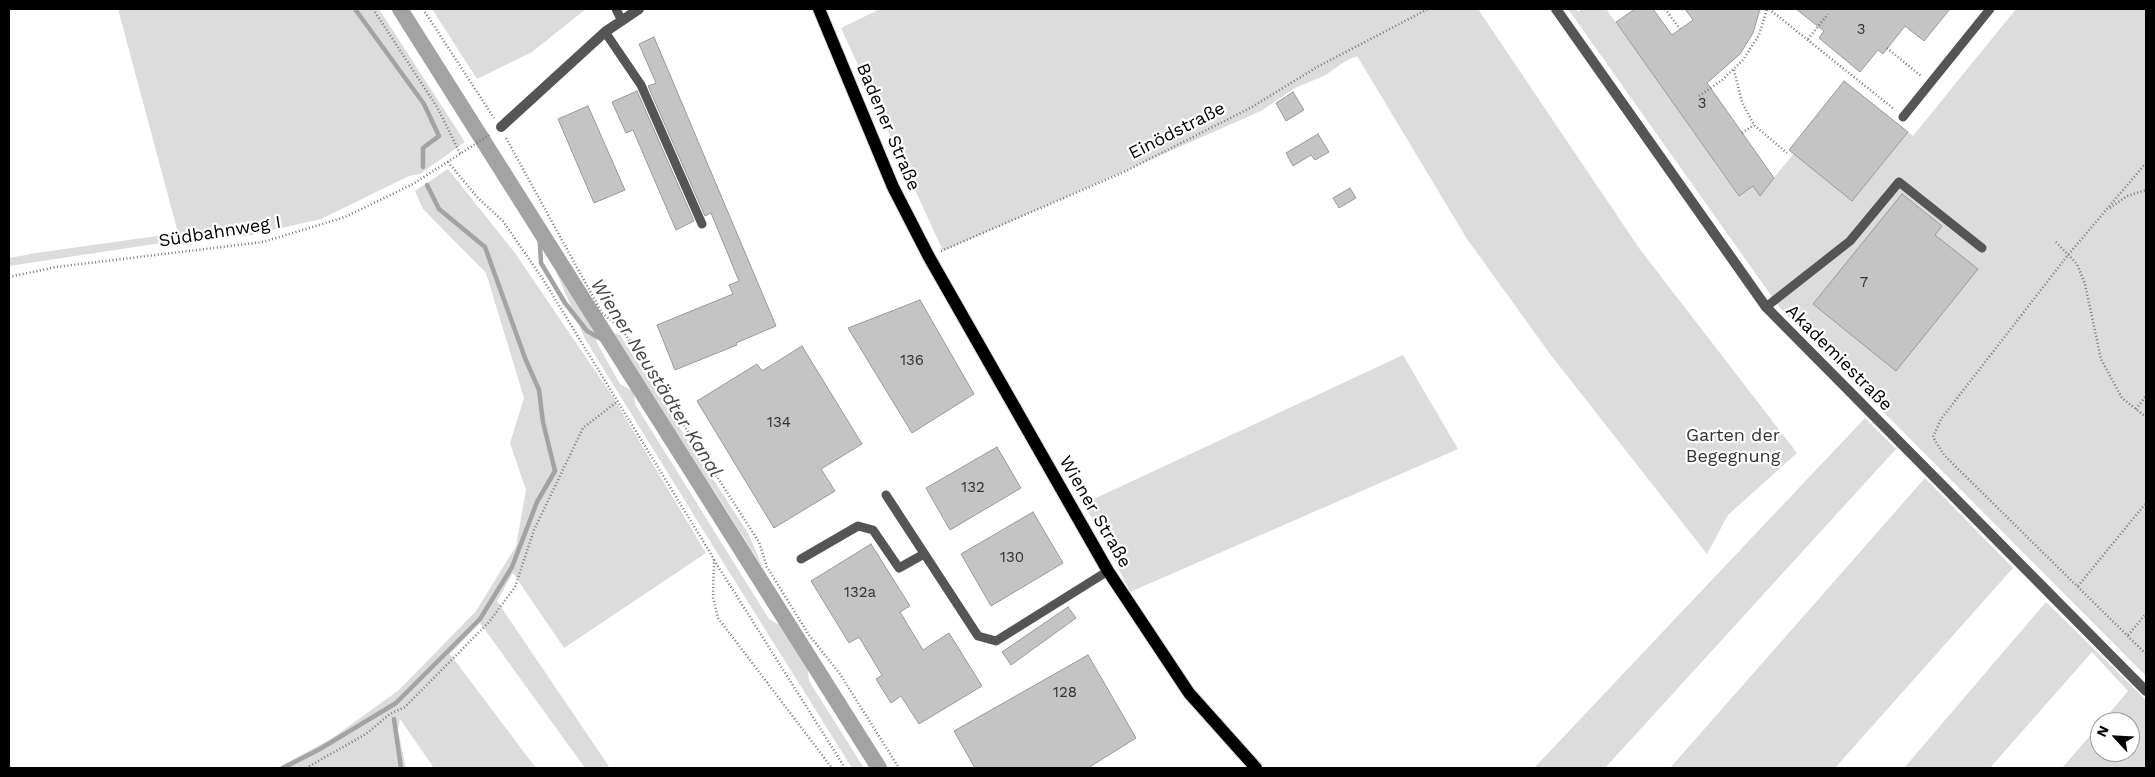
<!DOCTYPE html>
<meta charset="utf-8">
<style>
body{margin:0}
#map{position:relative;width:2155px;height:777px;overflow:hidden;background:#fff;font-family:"Work Sans",sans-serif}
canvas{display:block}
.frame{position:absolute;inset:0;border:10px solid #000;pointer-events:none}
.north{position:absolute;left:2090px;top:712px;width:50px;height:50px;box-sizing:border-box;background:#fff;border:1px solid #999;border-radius:50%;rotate:295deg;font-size:14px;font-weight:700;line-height:20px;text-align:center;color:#000}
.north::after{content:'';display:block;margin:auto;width:18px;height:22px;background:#000;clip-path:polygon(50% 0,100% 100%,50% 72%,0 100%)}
</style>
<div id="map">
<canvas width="2155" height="777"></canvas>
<div class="frame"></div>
<div class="north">N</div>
</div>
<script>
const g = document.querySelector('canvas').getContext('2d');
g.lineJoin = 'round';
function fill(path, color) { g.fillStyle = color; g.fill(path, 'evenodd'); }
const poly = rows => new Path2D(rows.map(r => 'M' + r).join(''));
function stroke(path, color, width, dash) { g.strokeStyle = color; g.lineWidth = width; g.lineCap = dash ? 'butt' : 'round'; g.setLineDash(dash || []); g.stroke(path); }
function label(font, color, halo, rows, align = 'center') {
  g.font = font + ' "Work Sans",sans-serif'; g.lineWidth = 4.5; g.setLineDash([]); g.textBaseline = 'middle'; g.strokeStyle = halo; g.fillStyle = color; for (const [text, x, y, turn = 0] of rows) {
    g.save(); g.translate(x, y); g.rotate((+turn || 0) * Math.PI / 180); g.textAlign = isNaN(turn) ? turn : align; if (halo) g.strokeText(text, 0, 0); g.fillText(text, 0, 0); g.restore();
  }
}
fill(poly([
 [118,9,379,9,465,142,420,174,409,176,321,219,251,235,188,239,9,266,9,258,36,253,178,233],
 [432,9,586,9,532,52,477,79],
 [880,9,1478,9,1639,248,1797,453,1728,515,1707,554,1550,354,1467,239,1357,56,1344,62,1326,75,1295,88,1261,111,943,251,841,28],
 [1568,9,1576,9,1578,12,1582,9,1606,9,1674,103,1688,113,1683,117,1707,151,1719,158,1714,162,1739,196,1753,185,1760,195,1794,153,1852,201,1908,132,1913,136,2016,9,2146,9,2146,676,1780,308],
 [448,169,515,253,613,397,706,553,564,648,513,573,497,601,610,768,585,768,480,623,450,654,536,768,434,768,400,719,398,730,406,768,277,768,331,739,399,690,476,611,516,546,526,490,510,443,524,398,486,273,423,209,415,191],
 [551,260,593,324,597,343,620,384,634,392,635,404,769,619,785,628,807,661,809,681,864,768,852,768,716,551,585,339],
 [614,333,620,335,748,533,763,568],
 [1403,355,1458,449,1130,592,1100,531,1083,504],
 [1865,418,1896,449,1605,768,1534,768],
 [1925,478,2013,568,1835,768,1670,768],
 [2046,602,2146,700,2146,768,2062,768,2100,724,2100,752,2130,752,2130,722,2102,722,2128,691,2092,652,1990,768,1904,768]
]), '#dcdcdc');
stroke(poly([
 [355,9,424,104,439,136,423,148,423,167],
 [539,230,541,263,565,303,587,331,612,345],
 [394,719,401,768],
 [283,768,320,749,396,703,480,619,512,567,537,502,555,471,543,422,539,390,525,358,485,247,439,209,427,185]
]), '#a3a3a3', 4.5);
stroke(poly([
 [400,9,879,768]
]), '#a3a3a3', 16);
const building = poly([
 [1635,9,1653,9,1672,35,1693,20,1685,9,1760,9,1753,33,1740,54,1707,83,1774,178,1760,196,1753,186,1739,196,1616,22,1635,9],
 [1796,9,1950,9,1924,41,1905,26,1883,54,1878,50,1860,72,1819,38,1824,31,1796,9],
 [654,37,776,326,736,343,737,345,675,370,657,325,733,294,729,285,739,281,711,213,705,216,648,86,656,83,639,44,654,37],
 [1844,81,1908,132,1852,201,1789,150,1844,81],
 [637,91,694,221,676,230,633,130,626,133,612,102,637,91],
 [1293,92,1304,110,1286,121,1276,103,1293,92],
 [588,106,625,190,594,203,558,119,588,106],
 [1318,134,1329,152,1315,160,1311,155,1293,166,1286,153,1318,134],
 [1350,188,1356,198,1339,208,1333,198,1350,188],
 [1902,194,1942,226,1935,235,1978,269,1896,371,1813,304,1902,194],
 [920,300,974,394,912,433,848,328,920,300],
 [802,346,862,444,821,469,835,491,774,528,697,401,757,364,762,371,802,346],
 [997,447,1021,488,950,530,926,488,997,447],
 [1033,512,1063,563,991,606,961,554,1033,512],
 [871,544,910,606,900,612,923,650,949,633,982,686,919,724,901,696,891,703,876,679,882,675,859,637,849,643,811,581,871,544],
 [1068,607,1076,618,1011,665,1002,652,1068,607],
 [1088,655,1136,738,1088,768,975,768,954,731,1088,655]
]);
fill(building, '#c4c4c4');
stroke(building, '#999', 1);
const primary = poly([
 [819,9,893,187,929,257,1108,571,1189,693,1256,768]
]);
stroke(primary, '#dbdbdb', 14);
stroke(poly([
 [373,9,437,107,461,155],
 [423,9,494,118],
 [1665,9,1680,29],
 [1769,9,1894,109],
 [1808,39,1828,14],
 [1887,48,1921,76],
 [1734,70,1742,102,1754,125,1787,153],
 [1699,96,1722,80,1743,60,1759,35,1767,9],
 [1742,133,1754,125],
 [506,138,602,313,622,329,759,542,767,567,809,635,840,674,899,768],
 [448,162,478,198,503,221,544,281,714,559,713,597,718,618,832,768],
 [2146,163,2068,255,1941,419,1933,437,1944,455,2146,654],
 [2110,208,2127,196,2146,190],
 [2056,242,2077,264,2085,284,2101,359,2122,398,2146,417],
 [941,251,1122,173,1252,107,1317,67,1428,9],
 [9,277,56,267,263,242,345,217,413,184,491,134],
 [2136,409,2146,396],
 [714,560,845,768],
 [2078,586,2146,503],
 [2128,635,2146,614],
 [306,768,366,734,390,714,405,707,489,622,515,587,534,530,583,428,618,401]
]), '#777', 2.5, [1, 2.5]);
stroke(poly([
 [616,9,621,19],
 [605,32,641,85,702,224],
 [1903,117,1990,9],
 [1766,307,1850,241,1899,182,1982,248],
 [886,495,978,636,996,641,1108,571],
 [801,559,858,526,873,530,899,568,924,554]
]), '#555', 9);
stroke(poly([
 [1556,9,1766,307,2146,691],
 [501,127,605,32,639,9]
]), '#555', 10);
stroke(primary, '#000', 12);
label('15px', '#313131', null, [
 ["3",1861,30],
 ["3",1702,104],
 ["7",1864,283],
 ["136",912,361],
 ["134",779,423],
 ["132",973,488],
 ["130",1012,558],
 ["132a",860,593],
 ["128",1065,693]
]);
label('18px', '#000', '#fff', [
 ["Badener Straße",888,127,67],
 ["Einödstraße",1177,131,-27],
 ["Südbahnweg I",220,232,-9],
 ["Akademiestraße",1839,358,45],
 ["Wiener Straße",1095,512,60]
]);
label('18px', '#333', '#fff', [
 ["Garten der",1733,436],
 ["Begegnung",1733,457]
]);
label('italic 19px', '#444', '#fff', [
 ["Wiener Neustädter Kanal",656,378,58]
]);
</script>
